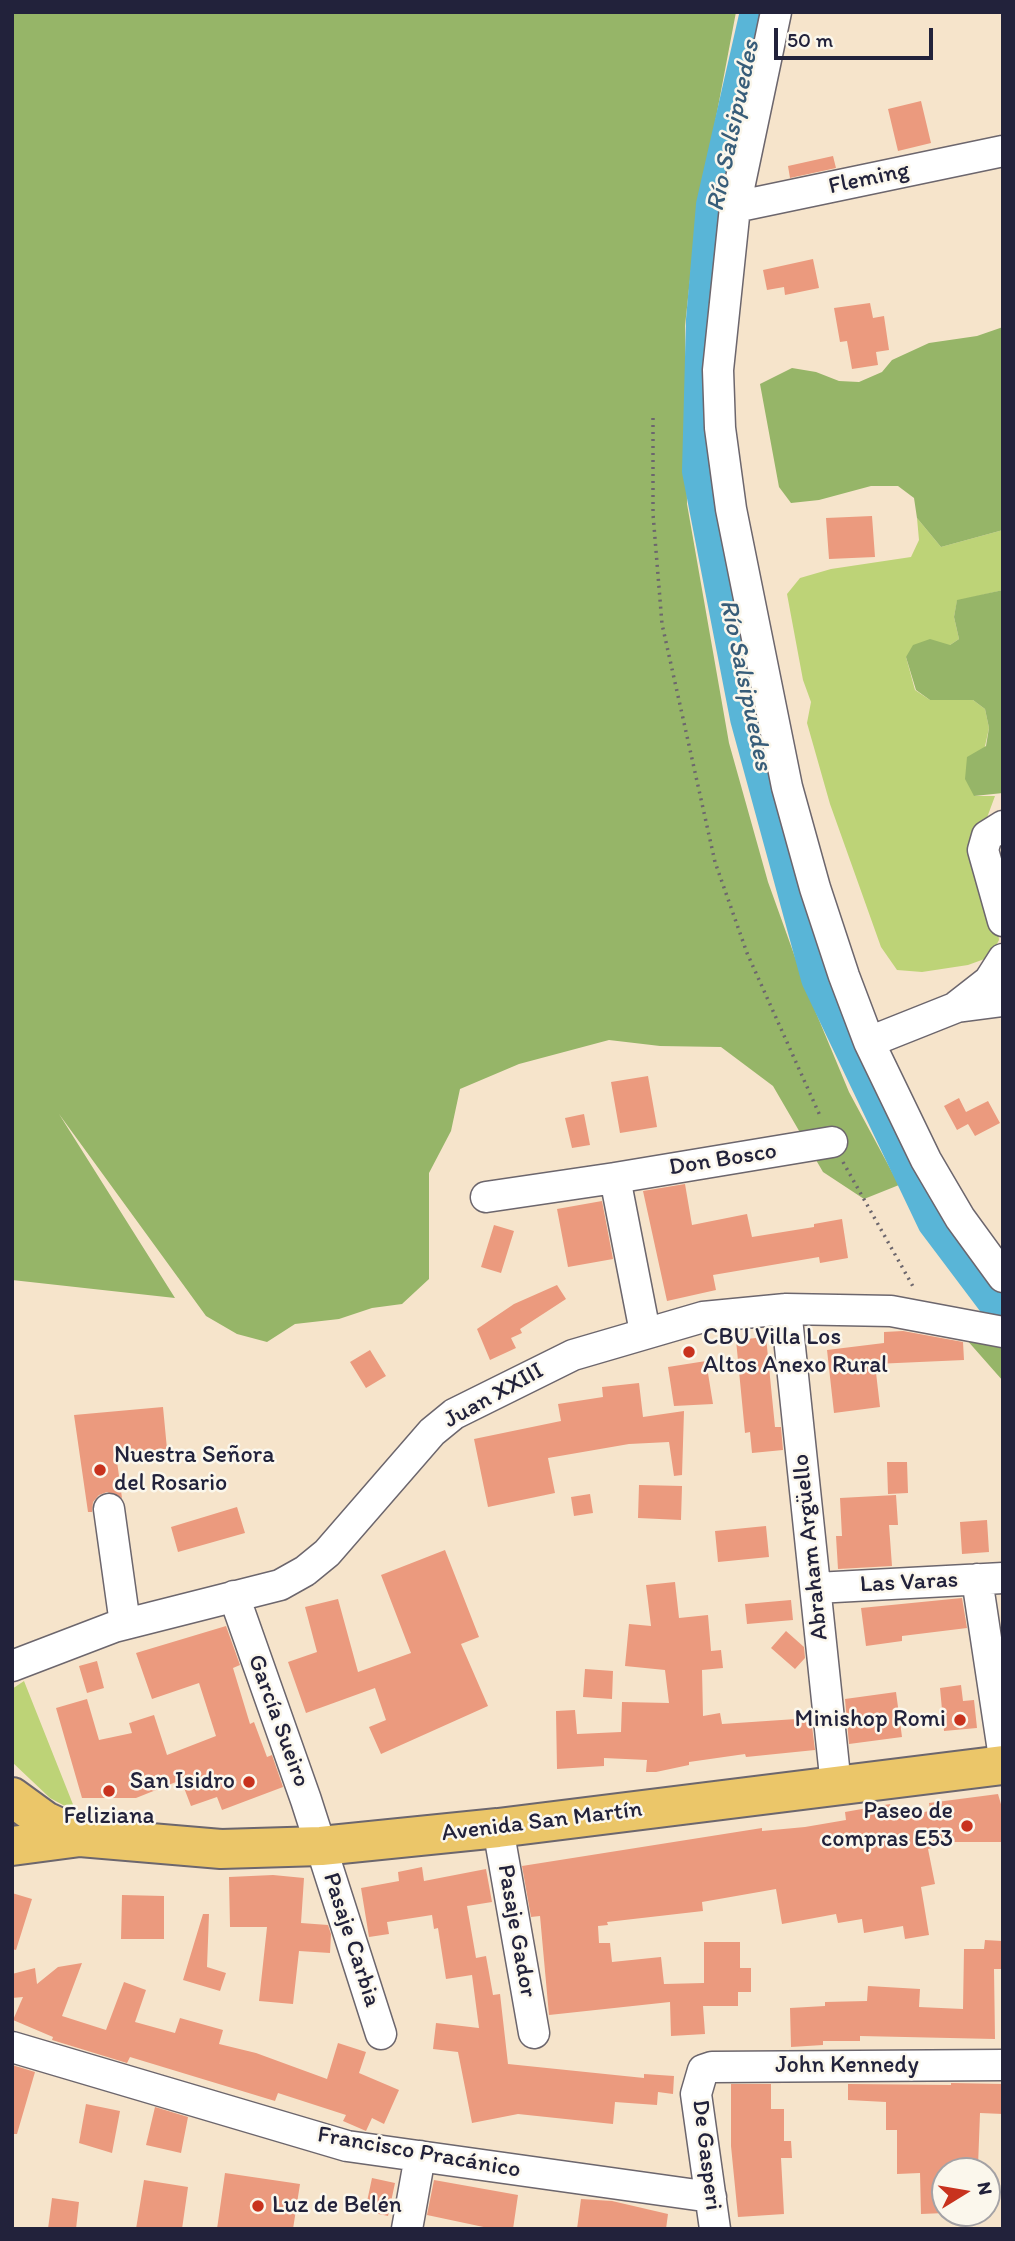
<!DOCTYPE html>
<meta charset="utf-8">
<style>
body{margin:0}
#map{position:relative;width:1015px;height:2241px;overflow:hidden;background:#f6e4cb;font-family:Itim,sans-serif}
canvas{display:block}
.frame{position:absolute;inset:0;border:14px solid #22223b;pointer-events:none}
.north{position:absolute;left:931px;top:2157px;width:70px;height:70px;box-sizing:border-box;background:#fbf7ec;border:2px solid #a4a2a5;border-radius:50%;rotate:79deg;font-size:19px;font-weight:700;line-height:28px;text-align:center;color:#22223b}
.north::after{content:'';display:block;margin:auto;width:24px;height:32px;background:#c8321e;clip-path:polygon(50% 0,100% 100%,50% 72%,0 100%)}
.scale{position:absolute;left:774px;top:28px;width:159px;height:32px;box-sizing:border-box;border:4px solid #22223b;border-top:0;padding-left:9px;font-size:21px;line-height:24px;white-space:nowrap;color:#22223b;-webkit-text-stroke:5px #fbf7ec;paint-order:stroke}
</style>
<div id="map">
<canvas width="1015" height="2241"></canvas>
<div class="frame"></div>
<div class="north">N</div>
<div class="scale">50 m</div>
</div>
<script>
const g = document.querySelector('canvas').getContext('2d');
g.lineJoin = 'round';
function fill(path, color) { g.fillStyle = color; g.fill(path, 'evenodd'); }
const poly = rows => new Path2D(rows.map(r => 'M' + r).join(''));
function stroke(path, color, width, dash) { g.strokeStyle = color; g.lineWidth = width; g.lineCap = dash ? 'butt' : 'round'; g.setLineDash(dash || []); g.stroke(path); }
function label(font, color, halo, rows, align = 'center') {
  g.font = font + ' Itim,sans-serif'; g.lineWidth = 5; g.setLineDash([]); g.textBaseline = 'middle'; g.strokeStyle = halo; g.fillStyle = color; for (const [text, x, y, turn = 0] of rows) {
    g.save(); g.translate(x, y); g.rotate((+turn || 0) * Math.PI / 180); g.textAlign = isNaN(turn) ? turn : align; if (halo) g.strokeText(text, 0, 0); g.fillText(text, 0, 0); g.restore();
  }
}
fill(poly([
 [917,518,941,547,1003,530,1003,590,957,601,954,617,959,639,950,645,906,657,915,690,930,700,973,700,985,709,989,728,974,796,995,796,978,842,997,919,999,940,990,957,968,965,922,972,897,970,881,947,830,804,807,723,811,702,803,680,787,594,800,578,831,569,911,557,919,540],
 [24,1681,76,1812,50,1798,12,1762,12,1689]
]), '#bdd377');
fill(poly([
 [12,12,736,12,696,223,685,326,687,504,729,743,768,882,809,996,849,1092,899,1185,864,1199,823,1172,773,1086,721,1047,660,1046,609,1040,519,1064,460,1089,451,1131,429,1173,429,1279,402,1304,372,1308,339,1319,295,1324,267,1342,237,1334,206,1316,59,1114,175,1298,12,1280],
 [1003,327,1003,530,941,547,917,518,914,498,898,486,871,486,819,500,791,503,779,487,760,384,792,368,816,372,839,381,859,382,882,372,892,360,929,343,977,336],
 [1003,590,1003,793,974,796,965,779,967,757,986,746,989,728,985,709,973,700,930,700,916,690,906,657,913,645,930,639,950,645,959,639,954,617,957,600],
 [966,1339,1003,1347,1003,1381]
]), '#96b568');
stroke(poly([
 [759,12,715,205,705,320,701,471,749,718,820,978,936,1221,1003,1310]
]), '#59b5d7', 38);
fill(poly([
 [921,101,931,143,898,151,888,109],
 [833,156,836,168,790,178,788,166],
 [813,259,819,288,785,295,784,287,767,290,763,270],
 [870,303,873,318,884,316,889,350,876,352,878,365,852,369,847,341,840,342,834,308],
 [872,516,875,557,829,559,826,518],
 [648,1076,657,1127,620,1133,611,1082],
 [959,1098,966,1112,988,1101,1000,1123,975,1136,968,1124,957,1130,944,1106],
 [584,1114,590,1145,572,1148,565,1118],
 [685,1184,692,1225,747,1214,752,1237,814,1227,814,1224,842,1219,848,1258,820,1263,819,1257,713,1275,716,1290,667,1301,643,1191],
 [602,1201,613,1259,568,1267,557,1209],
 [494,1225,514,1231,501,1273,481,1267],
 [557,1285,566,1299,520,1329,522,1333,511,1338,516,1348,490,1360,477,1329,514,1304],
 [903,1331,963,1342,964,1360,875,1364,880,1407,834,1413,827,1350,884,1343,884,1332],
 [766,1337,775,1427,781,1427,783,1450,752,1453,750,1432,745,1433,736,1340],
 [370,1350,386,1376,366,1388,350,1362],
 [706,1361,713,1404,674,1406,668,1367],
 [639,1383,643,1417,684,1411,682,1475,674,1476,669,1442,629,1444,548,1458,555,1493,488,1507,474,1439,561,1421,558,1404,603,1397,602,1387],
 [163,1407,167,1449,116,1454,122,1498,107,1492,99,1495,93,1502,92,1512,88,1512,74,1415],
 [887,1462,907,1462,908,1493,888,1494],
 [639,1485,682,1486,681,1520,638,1518],
 [590,1494,593,1513,574,1516,571,1497],
 [896,1495,898,1525,889,1525,892,1566,838,1569,836,1536,842,1536,840,1498],
 [237,1507,245,1533,178,1552,171,1527],
 [987,1520,989,1552,962,1554,960,1522],
 [766,1526,769,1557,718,1562,715,1531],
 [445,1550,479,1637,461,1644,488,1706,381,1754,369,1727,386,1720,375,1688,306,1713,288,1662,317,1652,305,1607,338,1599,358,1672,411,1653,381,1575],
 [675,1582,679,1618,708,1615,711,1651,721,1650,723,1668,702,1670,703,1716,720,1713,722,1724,811,1718,815,1750,746,1757,745,1754,689,1762,689,1765,656,1772,646,1772,647,1760,604,1758,604,1766,557,1769,556,1711,575,1710,577,1734,621,1732,622,1702,669,1703,665,1670,625,1666,629,1624,651,1626,646,1585],
 [962,1598,967,1628,902,1636,902,1641,866,1646,861,1608],
 [791,1600,793,1620,747,1624,745,1604],
 [226,1626,240,1665,233,1668,250,1724,254,1722,267,1757,272,1755,283,1787,222,1810,217,1797,191,1806,181,1780,136,1798,82,1798,56,1708,87,1699,99,1740,132,1733,129,1723,154,1715,167,1755,216,1736,199,1683,152,1699,136,1653],
 [786,1631,804,1647,805,1658,795,1669,771,1648],
 [97,1661,104,1688,87,1693,79,1666],
 [585,1669,613,1671,612,1699,583,1697],
 [961,1685,963,1701,974,1700,977,1728,944,1731,940,1688],
 [896,1692,902,1737,849,1744,845,1699],
 [998,1794,1003,1811,1003,1842,931,1842,932,1848,928,1849,935,1884,921,1887,929,1935,905,1939,903,1926,864,1933,862,1919,838,1923,836,1914,782,1924,776,1889,702,1902,703,1911,607,1922,608,1925,598,1926,599,1943,610,1943,612,1962,661,1957,664,1984,704,1983,704,1942,740,1942,740,1968,751,1968,751,1992,738,1992,738,2006,703,2006,705,2034,671,2036,670,2002,549,2015,540,1916,531,1917,522,1866,762,1828,762,1831,805,1827,846,1820,845,1812,890,1804,893,1817,930,1811,929,1803],
 [422,1867,424,1881,486,1869,492,1902,467,1906,476,1958,486,1956,493,1995,500,1994,508,2064,644,2078,644,2074,674,2076,673,2094,658,2092,657,2105,615,2102,613,2124,518,2114,472,2123,458,2052,433,2049,436,2023,479,2028,472,1975,446,1979,438,1928,434,1929,432,1915,387,1922,389,1934,369,1937,361,1888,399,1881,398,1872],
 [273,1875,304,1878,301,1923,328,1925,331,1934,330,1953,299,1951,293,2004,259,2001,267,1927,230,1927,229,1877],
 [12,1893,32,1899,16,1950,12,1949],
 [122,1895,164,1896,164,1939,121,1939],
 [203,1914,209,1914,207,1967,226,1973,220,1991,183,1980],
 [985,1940,1002,1941,1002,1969,994,1969,995,2039,860,2036,860,2041,823,2041,823,2045,791,2047,790,2008,825,2006,825,2002,867,2001,868,1986,920,1989,919,2007,963,2009,964,1949,984,1949],
 [82,1963,62,2016,106,2030,124,1982,146,1990,135,2022,175,2033,180,2018,223,2030,219,2044,256,2053,327,2079,338,2043,366,2052,359,2073,399,2090,384,2124,372,2118,366,2131,343,2121,346,2115,278,2093,275,2101,130,2057,127,2063,52,2040,53,2037,13,2020,23,1997,12,1998,12,1974,35,1968,37,1984,58,1967],
 [12,2065,35,2072,17,2134,12,2134],
 [951,2083,1003,2084,1003,2114,980,2113,978,2166,945,2166,945,2213,921,2214,920,2173,897,2174,897,2130,886,2130,886,2102,848,2100,848,2084,951,2085],
 [731,2084,771,2084,771,2109,784,2109,784,2141,791,2141,792,2158,781,2158,784,2214,738,2217,731,2146],
 [86,2104,120,2111,112,2153,79,2143],
 [155,2107,188,2117,181,2153,146,2145],
 [225,2173,300,2184,293,2229,217,2229],
 [372,2178,395,2183,388,2216,365,2211],
 [144,2180,188,2187,182,2229,136,2229],
 [434,2180,518,2195,513,2229,493,2229,427,2215],
 [52,2198,79,2202,76,2229,48,2229],
 [581,2199,612,2201,668,2214,666,2229,577,2229]
]), '#eb9a7e');
const minor = poly([
 [776,12,735,207,718,370,720,428,731,509,787,787,815,888,844,976,869,1042,926,1160,960,1218,1003,1277],
 [735,207,1003,151],
 [1003,826,987,836,983,850,1003,921],
 [957,1006,989,981,1003,959],
 [869,1042,957,1007,1003,1001],
 [615,1178,832,1142],
 [486,1197,615,1178,645,1332],
 [786,1309,836,1786],
 [109,1509,125,1624],
 [977,1579,1003,1751],
 [816,1588,1003,1578],
 [234,1596,306,1800,381,2034],
 [12,1666,114,1627,280,1585,305,1571,327,1553,432,1432,454,1414,573,1355,703,1317,786,1309,891,1311,1003,1332],
 [498,1828,534,2033],
 [12,2047,347,2146,711,2197],
 [407,2229,420,2156],
 [715,2229,696,2094,703,2070,712,2067,1003,2065]
]);
const major = poly([
 [12,1797,45,1821,80,1837],
 [12,1846,80,1837,221,1849,321,1846,498,1828,1003,1765]
]);
stroke(minor, '#6c666d', 33);
stroke(major, '#6c666d', 42);
stroke(poly([
 [653,418,653,514,662,624,715,862,747,953,821,1118],
 [843,1162,915,1290]
]), '#6c666d', 3.5, [2, 5]);
stroke(minor, '#fff', 30);
stroke(major, '#ebc669', 38);
for (const [x, y, r, color] of [
 [689,1352,7,"#c8321e"],
 [100,1470,7,"#c8321e"],
 [960,1720,7,"#c8321e"],
 [249,1782,7,"#c8321e"],
 [109,1791,7,"#c8321e"],
 [967,1826,7,"#c8321e"],
 [258,2206,7,"#c8321e"]
]) { const dot = new Path2D(); dot.arc(x, y, r, 0, 2 * Math.PI); g.fillStyle = color; g.fill(dot); stroke(dot, '#fbf7ec', 2.5); }
label('24px', '#22223b', '#fbf7ec', [
 ["Fleming",869,179,-12],
 ["Don Bosco",723,1160,-9],
 ["Juan XXIII",494,1396,-29],
 ["Abraham Argüello",811,1547,-96],
 ["Las Varas",909,1583,-3],
 ["García Sueiro",278,1721,70],
 ["Avenida San Martín",542,1822,-7],
 ["Pasaje Gador",516,1931,80],
 ["Pasaje Carbia",351,1940,72],
 ["John Kennedy",847,2066],
 ["Francisco Pracánico",419,2153,10],
 ["De Gasperi",706,2155,83]
]);
label('24px', '#22223b', '#fbf7ec', [
 ["CBU Villa Los",703,1338],
 ["Altos Anexo Rural",703,1366],
 ["Nuestra Señora",114,1456],
 ["del Rosario",114,1484],
 ["Minishop Romi",946,1720,"right"],
 ["San Isidro",235,1782,"right"],
 ["Paseo de",953,1812,"right"],
 ["compras E53",953,1840,"right"],
 ["Feliziana",109,1817,"center"],
 ["Luz de Belén",272,2206]
], 'left');
label('italic 26px', '#385d79', '#fbf7ec', [
 ["Río Salsipuedes",734,126,-78],
 ["Río Salsipuedes",745,685,78]
]);
</script>
